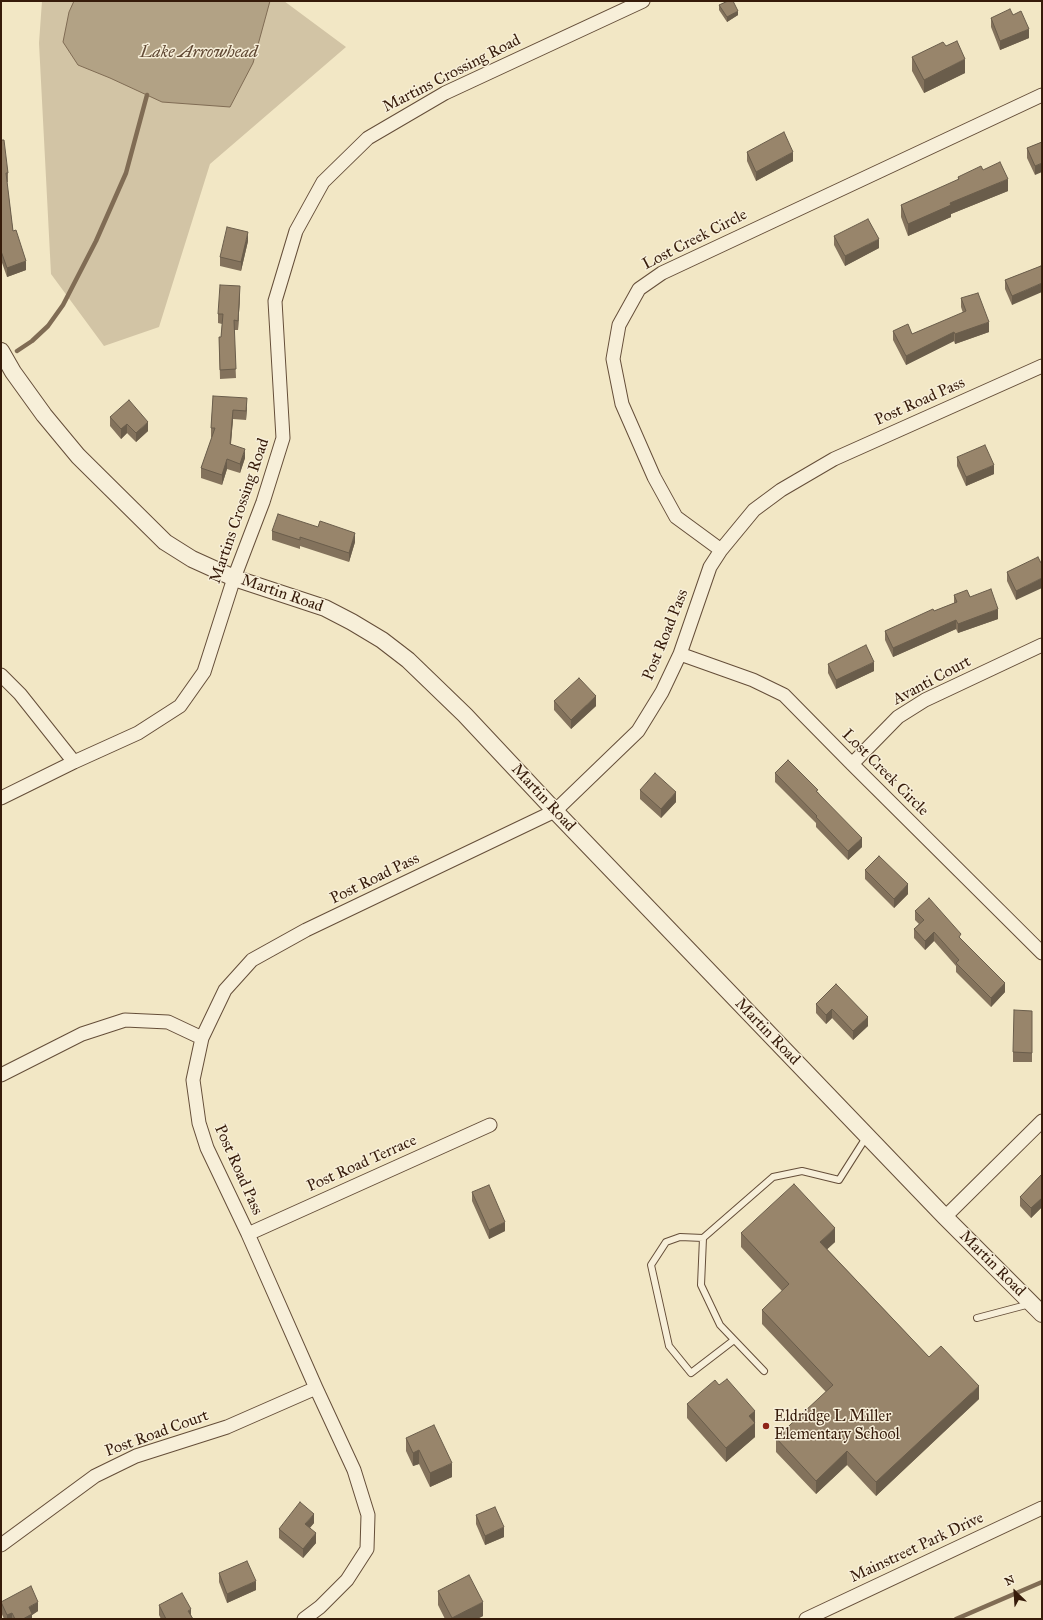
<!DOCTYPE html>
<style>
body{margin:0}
#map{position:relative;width:1043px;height:1620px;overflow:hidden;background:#f2e7c5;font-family:"IM FELL Great Primer",serif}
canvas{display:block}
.frame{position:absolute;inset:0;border:2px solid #361b0a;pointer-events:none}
.north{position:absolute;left:995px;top:1572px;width:40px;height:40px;-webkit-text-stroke:3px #f7efd9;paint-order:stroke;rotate:335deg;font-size:11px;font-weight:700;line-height:16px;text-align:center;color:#361b0a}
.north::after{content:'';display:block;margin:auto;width:14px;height:18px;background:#361b0a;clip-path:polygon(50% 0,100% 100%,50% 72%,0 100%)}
</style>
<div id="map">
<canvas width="1043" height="1620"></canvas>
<div class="frame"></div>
<div class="north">N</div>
</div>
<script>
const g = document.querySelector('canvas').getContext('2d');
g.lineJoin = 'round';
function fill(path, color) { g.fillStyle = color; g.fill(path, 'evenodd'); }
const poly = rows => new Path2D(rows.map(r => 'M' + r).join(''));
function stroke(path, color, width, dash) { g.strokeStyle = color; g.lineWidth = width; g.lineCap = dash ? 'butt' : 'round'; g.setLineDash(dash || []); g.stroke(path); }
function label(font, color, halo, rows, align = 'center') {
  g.font = font + ' "IM FELL Great Primer",serif'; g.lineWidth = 3; g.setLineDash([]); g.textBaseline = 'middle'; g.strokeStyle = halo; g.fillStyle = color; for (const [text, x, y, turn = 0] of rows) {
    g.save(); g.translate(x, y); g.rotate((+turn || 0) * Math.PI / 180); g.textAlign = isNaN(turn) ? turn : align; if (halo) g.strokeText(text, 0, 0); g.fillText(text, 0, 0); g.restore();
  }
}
fill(poly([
 [42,1,284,1,346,47,210,164,159,327,104,346,51,274,39,43]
]), '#d2c4a5');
const water = poly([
 [74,1,270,1,253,63,230,107,162,102,110,78,78,65,63,42,69,12,74,1]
]);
fill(water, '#b2a285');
stroke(water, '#806c54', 1);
stroke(poly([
 [17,351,32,341,48,326,63,305,96,241,126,173,147,95],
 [956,1619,1042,1582]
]), '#806c54', 4.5);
const service = poly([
 [703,1238,680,1237,666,1242,651,1265,669,1346,691,1373,734,1340],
 [977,1318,1030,1304],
 [764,1371,720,1325,701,1285,703,1238,773,1177,802,1171,839,1180,867,1136]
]);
const minor = poly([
 [721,550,676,517,654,477,622,404,613,359,619,325,639,289,662,273,1042,95],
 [680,654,753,680,784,695,852,764,1042,953],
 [1,675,20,694,74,762],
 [852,764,898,717,925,700,1042,645],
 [1,798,74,762,138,733,180,706,204,672,234,578,263,502,283,438,275,301,296,231,323,182,368,138,445,93,643,1],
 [1,1075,82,1034,125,1020,168,1022,202,1038],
 [945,1217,1042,1121],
 [248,1234,490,1125],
 [1,1545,95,1476,136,1456,227,1427,316,1388],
 [304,1619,320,1607,347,1580,367,1549,368,1515,354,1470,316,1388,248,1234,207,1148,199,1123,193,1080,202,1038,225,990,252,960,306,930,555,811,638,731,662,692,680,654,710,567,721,550,754,510,781,490,834,459,1042,366],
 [806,1619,1042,1508]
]);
const tertiary = poly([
 [1,351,13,372,44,415,78,456,165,542,192,559,234,578,325,608,352,622,382,640,408,660,465,715,555,811,945,1217,1042,1314]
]);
stroke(service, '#654e39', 8);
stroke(minor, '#654e39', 15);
stroke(tertiary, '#654e39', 18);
stroke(service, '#f7efd9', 6);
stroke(minor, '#f7efd9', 13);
stroke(tertiary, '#f7efd9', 16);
fill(poly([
 [719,5,738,15,727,22,719,10],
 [1013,15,1029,38,1000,50,991,27,991,18],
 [912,57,965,73,924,93,912,71],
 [1,140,8,173,8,182,7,182,13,231,26,270,7,277,1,260],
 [1042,142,1035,175,1027,158,1027,148],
 [747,152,793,161,756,181,747,161],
 [983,170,1008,191,951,214,951,217,908,236,901,217,901,205,958,180,958,177],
 [834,236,879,248,845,266,834,245],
 [248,241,241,271,220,266,220,257],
 [1041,266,1012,305,1005,289,1005,280],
 [240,295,238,330,234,330,236,378,220,379,219,337,221,337,222,324,218,323,218,314],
 [961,298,989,332,955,344,954,341,906,365,893,340,893,331,912,334,963,313,961,307],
 [213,396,247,407,246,420,233,419,231,444,245,458,240,473,227,469,222,485,201,478,201,468,212,437,211,437,211,428],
 [110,417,148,431,136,442,127,433,121,439,110,426],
 [957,457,994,474,966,486,957,466],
 [318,527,355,542,349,562,300,546,300,549,272,540,272,531],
 [1041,563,1016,600,1007,581,1007,572],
 [954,595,970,597,998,619,958,633,956,629,893,657,885,640,885,631,954,603],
 [828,664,874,671,836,689,828,673],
 [554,701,596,706,571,729,554,710],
 [775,773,818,792,862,847,848,860,816,827,816,823,775,782],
 [640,790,676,802,661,818,640,799],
 [865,870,908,894,894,908,865,879],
 [915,911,961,939,1005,992,991,1007,956,972,956,966,934,941,925,950,914,938,914,929,919,924,915,920],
 [836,984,868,1026,853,1040,832,1018,826,1024,816,1013,816,1004],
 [1032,1011,1032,1062,1013,1062,1013,1052],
 [1042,1174,1042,1207,1031,1218,1020,1206,1020,1197],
 [472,1192,505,1231,489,1239,472,1201],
 [741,1233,835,1242,827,1249,929,1357,979,1399,876,1496,847,1465,816,1494,776,1452,776,1438,826,1392,762,1324,762,1310,782,1291,741,1247],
 [687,1404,755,1411,755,1437,726,1462,687,1418],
 [406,1438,452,1477,430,1487,419,1464,413,1466,406,1451],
 [476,1515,504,1537,485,1545,476,1524],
 [314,1523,310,1528,316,1543,303,1558,279,1538,279,1529],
 [219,1573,256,1590,227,1603,219,1582],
 [438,1591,483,1616,477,1619,445,1619,438,1605],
 [1,1602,38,1611,32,1615,32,1619,4,1619,1,1612],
 [159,1605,191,1615,193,1619,161,1619,159,1615]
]), '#83725c');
fill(poly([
 [738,11,738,15,727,22,727,17],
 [1029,29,1029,38,1000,50,1000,41],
 [965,59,965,73,924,93,924,80],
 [793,152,793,161,756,181,756,172],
 [1042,163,1042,172,1035,175,1035,166],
 [1008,179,1008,191,951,214,951,217,908,236,908,224,950,203],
 [248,232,248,241,241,271,241,262],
 [879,239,879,248,845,266,845,256],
 [26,261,26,270,7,277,7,268],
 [1042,283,1042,292,1012,305,1012,296],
 [240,286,240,295,238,330,238,321],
 [989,322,989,332,955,344,955,334],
 [954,332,954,341,906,365,906,356],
 [247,398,247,407,246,420,246,411],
 [233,410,233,419,230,453,230,444],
 [148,422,148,431,136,442,136,433],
 [127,424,127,433,121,439,121,429],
 [245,449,245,458,240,473,240,464],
 [227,459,227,469,222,485,222,475],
 [994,465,994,474,966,486,966,477],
 [355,533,355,542,349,562,349,553],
 [1042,578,1042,588,1016,600,1016,591],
 [998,609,998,619,958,633,958,624],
 [956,620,956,629,893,657,893,648],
 [874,662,874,671,836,689,836,680],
 [596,696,596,706,571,729,571,720],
 [676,792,676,802,661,818,661,809],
 [862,838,862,847,848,860,848,851],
 [908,884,908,894,894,908,894,899],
 [934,932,934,941,925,950,925,941],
 [1005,983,1005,992,991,1007,991,998],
 [832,1009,832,1018,826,1024,826,1015],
 [868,1017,868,1026,853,1040,853,1031],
 [1042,1198,1042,1207,1031,1218,1031,1208],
 [505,1222,505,1231,489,1239,489,1230],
 [835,1228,835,1242,820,1256,820,1242],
 [979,1386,979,1399,876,1496,876,1482],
 [755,1411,755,1437,726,1462,726,1448,749,1416],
 [419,1450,419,1464,413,1466,413,1453],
 [847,1451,847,1465,816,1494,816,1481],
 [452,1463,452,1477,430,1487,430,1473],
 [314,1514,314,1523,305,1533,305,1524],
 [504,1527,504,1537,485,1545,485,1536],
 [316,1533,316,1543,303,1558,303,1549],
 [256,1581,256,1590,227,1603,227,1594],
 [38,1602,38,1611,32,1615,32,1619,23,1619,29,1607],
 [483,1602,483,1616,477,1619,452,1619,452,1618],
 [191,1609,191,1618,188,1611],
 [12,1613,12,1619,7,1619,7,1615]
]), '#6a5d4b');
const building = poly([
 [728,1,733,1,738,11,727,17,719,5,728,1],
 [1010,9,1013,15,1021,11,1029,29,1000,41,991,18,1010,9],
 [957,41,965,59,924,80,912,57,943,42,946,46,957,41],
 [784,132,793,152,756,172,747,152,784,132],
 [1,140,4,140,8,173,6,173,13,231,16,230,26,261,7,268,1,251,1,140],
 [1042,142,1042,163,1035,166,1027,148,1042,142],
 [1000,162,1008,179,950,203,951,205,908,224,901,205,959,179,958,177,981,166,983,170,1000,162],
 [868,219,879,239,845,256,834,236,868,219],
 [227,227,248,232,241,262,220,257,227,227],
 [1041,266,1042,268,1042,283,1012,296,1005,280,1041,266],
 [220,285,240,286,238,321,234,320,236,369,220,370,219,337,221,337,223,314,218,314,220,285],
 [978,293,989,322,955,334,954,332,906,356,893,331,908,324,912,334,966,311,961,298,978,293],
 [213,396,247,398,246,411,233,410,230,444,245,449,240,464,227,459,222,475,201,468,215,428,211,428,213,396],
 [129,400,148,422,136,433,127,424,121,429,110,417,129,400],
 [985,445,994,465,966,477,957,457,985,445],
 [278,514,318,527,320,521,355,533,349,553,300,537,300,540,272,531,278,514],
 [1038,557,1041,563,1042,562,1042,578,1016,591,1007,572,1038,557],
 [991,589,998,609,958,624,956,620,893,648,885,631,933,609,934,611,957,602,954,595,967,590,970,597,991,589],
 [866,645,874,662,836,680,828,664,866,645],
 [579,678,596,696,571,720,554,701,579,678],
 [788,760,818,790,816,791,862,838,848,851,816,817,817,816,775,773,788,760],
 [655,773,676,792,661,809,640,790,655,773],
 [879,856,908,884,894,899,865,870,879,856],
 [929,898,961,934,959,937,1005,983,991,998,956,963,959,960,934,932,925,941,914,929,924,920,915,911,929,898],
 [836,984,868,1017,853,1031,832,1009,826,1015,816,1004,836,984],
 [1014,1010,1032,1011,1032,1053,1013,1052,1014,1010],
 [1042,1174,1042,1198,1031,1208,1020,1197,1042,1174],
 [794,1184,835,1228,820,1242,929,1357,941,1346,979,1386,876,1482,847,1451,816,1481,776,1438,833,1385,762,1310,789,1284,741,1233,794,1184],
 [489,1185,505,1222,489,1230,472,1192,489,1185],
 [727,1379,755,1411,749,1416,755,1423,726,1448,687,1404,715,1380,719,1385,727,1379],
 [434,1425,452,1463,430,1473,419,1450,413,1453,406,1438,434,1425],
 [300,1502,314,1514,305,1524,316,1533,303,1549,279,1529,300,1502],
 [495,1507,504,1527,485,1536,476,1515,495,1507],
 [247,1561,256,1581,227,1594,219,1573,247,1561],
 [469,1575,483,1602,452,1618,438,1591,469,1575],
 [31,1586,38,1602,29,1607,32,1614,23,1619,15,1619,12,1613,7,1615,1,1602,31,1586],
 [182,1593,191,1609,188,1611,193,1619,166,1619,159,1605,182,1593]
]);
fill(building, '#98856b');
stroke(building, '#6a5d4b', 1);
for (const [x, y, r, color] of [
 [766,1426,4,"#8f2418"]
]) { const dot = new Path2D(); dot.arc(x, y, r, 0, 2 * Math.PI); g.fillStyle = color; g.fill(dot); stroke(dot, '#f7efd9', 1.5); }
label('16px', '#361b0a', '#f7efd9', [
 ["Martins Crossing Road",452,74,-27],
 ["Lost Creek Circle",695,240,-27],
 ["Post Road Pass",920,402,-24],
 ["Martins Crossing Road",240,511,-71],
 ["Martin Road",282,594,19],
 ["Post Road Pass",666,635,-68],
 ["Avanti Court",932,681,-28],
 ["Lost Creek Circle",885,773,45],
 ["Martin Road",543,798,47],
 ["Post Road Pass",375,879,-26],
 ["Martin Road",767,1032,46],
 ["Post Road Terrace",362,1164,-24],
 ["Post Road Pass",238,1170,66],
 ["Martin Road",992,1264,45],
 ["Post Road Court",157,1434,-20],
 ["Mainstreet Park Drive",917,1548,-25]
]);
label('16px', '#361b0a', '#f7efd9', [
 ["Eldridge L Miller",774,1417],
 ["Elementary School",774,1435]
], 'left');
label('italic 17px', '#614a35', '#f7efd9', [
 ["Lake Arrowhead",199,53]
]);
</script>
